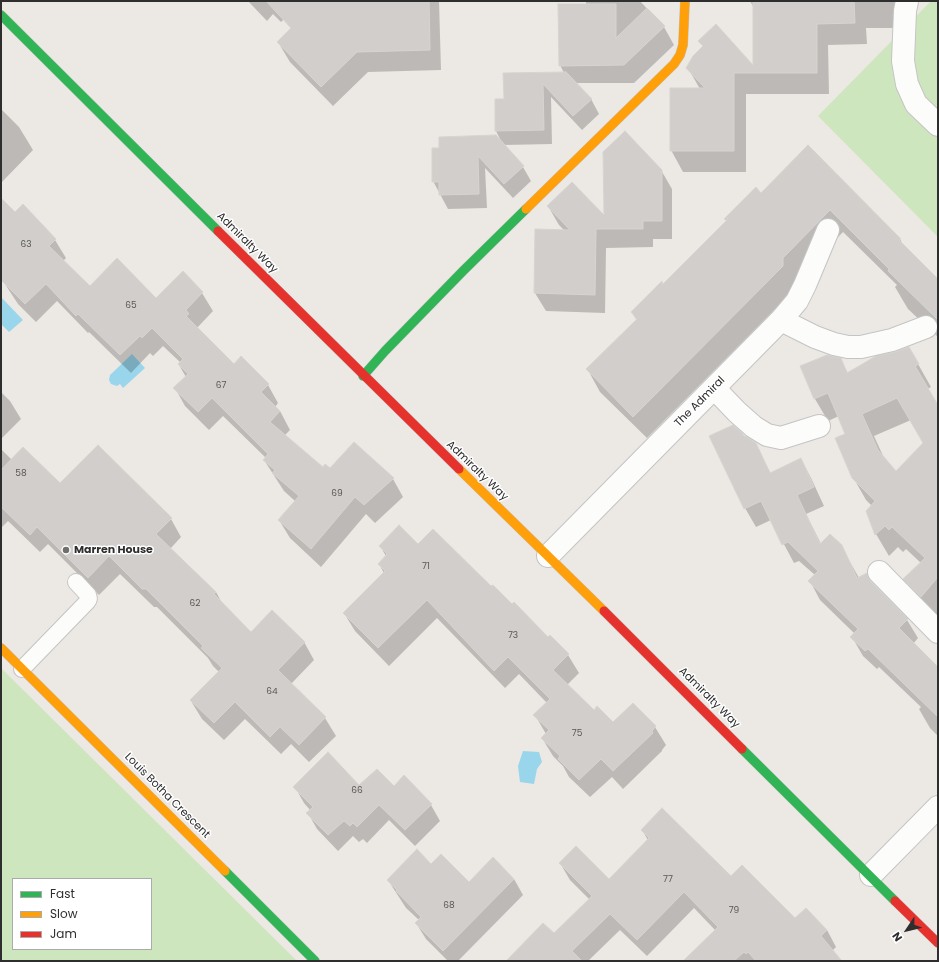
<!DOCTYPE html>
<style>
body{margin:0}
#map{position:relative;width:939px;height:962px;overflow:hidden;background:#ece8e4;font-family:Poppins,sans-serif}
canvas{display:block}
.frame{position:absolute;inset:0;border:2px solid #2e2e2e;pointer-events:none}
.legend{position:absolute;left:12px;top:878px;width:140px;height:72px;box-sizing:border-box;background:#fff;border:1px solid #ababab;margin:0;padding:5px 7px;list-style:none;font-size:12px;color:#2e2e2e}
.legend li{display:flex;align-items:center;gap:8px;height:20px}
.legend b{width:20px;border:1px solid #ababab}
.north{position:absolute;left:887px;top:910px;width:40px;height:40px;-webkit-text-stroke:3px #fff;paint-order:stroke;rotate:235deg;font-size:11px;font-weight:700;line-height:16px;text-align:center;color:#2e2e2e}
.north::after{content:'';display:block;margin:auto;width:14px;height:18px;background:#2e2e2e;clip-path:polygon(50% 0,100% 100%,50% 72%,0 100%)}
</style>
<div id="map">
<canvas width="939" height="962"></canvas>
<div class="frame"></div>
<ul class="legend">
<li><b style="height:5px;background:#30b455"></b>Fast</li>
<li><b style="height:5px;background:#ff9f0a"></b>Slow</li>
<li><b style="height:5px;background:#e5322d"></b>Jam</li>
</ul>
<div class="north">N</div>
</div>
<script>
const g = document.querySelector('canvas').getContext('2d');
g.lineJoin = 'round';
function fill(path, color) { g.fillStyle = color; g.fill(path, 'evenodd'); }
const poly = rows => new Path2D(rows.map(r => 'M' + r).join(''));
function stroke(path, color, width, dash) { g.strokeStyle = color; g.lineWidth = width; g.lineCap = dash ? 'butt' : 'round'; g.setLineDash(dash || []); g.stroke(path); }
function label(font, color, halo, rows, align = 'center') {
  g.font = font + ' Poppins,sans-serif'; g.lineWidth = 3; g.setLineDash([]); g.textBaseline = 'middle'; g.strokeStyle = halo; g.fillStyle = color; for (const [text, x, y, turn = 0] of rows) {
    g.save(); g.translate(x, y); g.rotate((+turn || 0) * Math.PI / 180); g.textAlign = isNaN(turn) ? turn : align; if (halo) g.strokeText(text, 0, 0); g.fillText(text, 0, 0); g.restore();
  }
}
fill(poly([
 [931,1,938,1,938,237,818,116],
 [1,668,297,961,1,961],
 [13,879,151,879,151,949,13,949]
]), '#cee6be');
fill(poly([
 [1,297,23,320,9,332,1,324],
 [132,354,145,368,123,388,120,384,117,386,111,384,109,380,110,375],
 [523,751,539,752,542,762,537,769,534,784,520,782,518,766]
]), '#99d6ec');
fill(poly([
 [248,1,298,1,299,4,281,22,273,14,267,21],
 [322,1,439,1,441,70,368,72,333,106,290,62,278,42],
 [586,1,640,1,664,27,674,45,634,83,576,83,591,99,599,114,582,130,551,97,552,144,503,145,496,131,505,100,564,73,560,65,586,5],
 [750,1,895,1,895,28,866,28,867,44,828,45,829,94,746,94,746,172,683,172,671,150,700,89,688,68,703,47,700,41,754,68,754,8],
 [1,109,19,127,33,150,1,183],
 [495,136,523,167,531,181,513,198,485,168,487,208,448,209,433,181,440,149],
 [808,147,900,239,904,247,938,280,938,337,908,309,895,287,897,285,843,232,795,281,795,289,647,438,600,392,588,370,637,321,632,312,662,282,663,285,727,222,725,219,756,189,761,194],
 [661,170,672,189,672,239,653,239,653,247,606,248,605,313,546,311,535,293,565,231,559,225,548,206,605,218],
 [1,200,15,214,23,205,55,240,66,258,63,261,90,287,156,299,183,273,202,293,213,311,197,328,234,365,268,385,278,403,275,407,280,411,290,430,284,436,323,468,393,479,403,497,375,523,366,514,321,567,290,538,279,520,295,501,284,491,264,460,266,458,223,416,209,430,185,406,175,388,186,377,179,365,181,363,163,346,153,356,150,353,131,373,89,332,88,333,57,301,36,322,18,304,1,278],
 [909,348,931,387,927,389,938,407,938,614,934,618,917,601,905,579,921,563,906,549,903,552,898,547,889,556,876,534,867,511,872,506,866,500,853,477,846,434,839,416,828,421,815,399,802,367,840,359,848,373],
 [911,420,924,443,896,472,884,458,874,436],
 [1,392,10,401,21,419,1,439],
 [743,437,755,443,771,474,801,459,811,478,824,506,806,514,821,544,841,546,859,578,866,575,872,584,907,620,918,638,913,644,938,668,938,736,930,728,919,709,921,707,879,667,877,669,863,656,852,637,855,634,820,600,810,581,815,575,799,561,794,563,771,520,756,527,745,508],
 [1,449,12,460,60,485,171,519,181,537,170,549,216,592,222,603,251,633,304,642,314,660,291,684,325,718,336,736,309,762,291,744,281,754,245,719,224,740,202,719,191,701,219,672,213,666,208,658,157,607,154,607,120,574,99,595,48,544,40,552,8,521,1,528],
 [418,545,491,588,548,638,550,636,568,655,579,673,567,685,594,711,613,724,633,704,655,727,666,745,662,750,662,751,623,789,612,777,590,797,569,777,563,766,553,756,542,738,546,734,535,715,547,703,519,674,505,688,437,618,389,666,355,631,344,613,384,573,379,564,386,556,380,546],
 [359,786,431,805,440,821,415,846,389,820,367,843,363,839,359,842,353,836,338,851,317,829,308,813,310,810,304,803,295,787],
 [642,830,731,877,795,920,827,930,836,947,832,951,841,961,685,961,715,930,694,908,647,956,620,930,588,961,520,961,554,934,590,900,570,880,560,863,609,880,648,840],
 [431,865,469,883,514,879,523,895,458,961,448,961,426,939,416,923,419,920,406,908,388,880]
]), '#0003');
const building = poly([
 [266,1,429,1,430,50,357,52,321,87,277,42,291,28,266,1],
 [753,1,854,1,855,23,817,24,817,73,734,73,734,151,670,151,670,88,705,88,686,68,693,56,703,46,698,41,716,24,753,65,753,1],
 [558,4,616,4,616,38,647,8,665,26,624,65,559,66,558,4],
 [566,72,592,99,573,116,543,84,544,130,495,131,495,99,504,99,503,73,566,72],
 [625,131,662,170,662,221,643,221,643,229,596,229,595,295,534,293,535,229,570,230,547,206,572,182,604,215,603,152,625,131],
 [496,135,524,166,504,184,478,156,479,194,439,195,439,182,432,182,432,148,439,148,439,137,496,135],
 [808,145,901,239,899,240,938,279,938,320,888,271,889,269,830,210,783,258,783,266,633,417,586,369,637,319,631,312,662,281,662,285,728,219,724,219,756,187,761,193,808,145],
 [1,198,15,212,23,204,56,239,49,246,90,286,117,258,156,298,183,271,203,292,186,310,189,314,186,316,234,364,241,356,269,384,261,392,280,411,270,422,323,467,325,464,330,468,354,442,394,478,364,505,355,497,311,549,278,520,299,496,272,473,275,470,263,460,268,454,212,398,198,412,173,388,188,374,178,364,183,359,152,328,142,338,140,336,120,355,78,314,76,316,46,284,25,304,1,280,1,198],
 [909,347,919,364,915,366,938,405,938,577,921,597,903,579,925,558,892,527,889,530,885,526,875,535,866,511,875,501,852,478,835,438,845,434,828,393,814,399,800,366,827,355,841,358,847,373,876,356,895,352,909,347],
 [897,398,923,443,896,471,878,450,862,414,897,398],
 [733,425,742,433,744,436,745,436,756,443,770,473,801,458,814,487,797,495,820,544,830,534,842,545,857,578,867,573,870,581,908,619,899,628,938,667,938,717,868,649,865,651,850,637,858,629,808,581,818,571,788,542,782,545,761,501,744,509,709,436,733,425],
 [98,445,172,518,156,534,216,592,214,594,251,632,272,610,305,642,278,670,326,717,299,745,280,727,270,737,235,702,214,723,190,700,222,668,201,648,203,646,146,589,142,589,109,556,88,578,37,527,30,535,1,507,1,470,23,447,60,483,98,445],
 [399,525,418,544,433,529,491,586,493,585,512,604,514,602,548,637,550,635,569,654,553,670,594,710,597,706,613,722,633,703,656,726,652,731,653,733,613,771,601,759,579,780,558,759,560,756,541,738,549,730,533,715,550,699,508,657,494,671,427,600,378,648,343,613,385,571,378,564,387,554,379,546,399,525],
 [328,752,359,785,377,769,394,786,404,775,432,804,405,830,379,805,357,827,353,823,350,826,344,821,328,835,306,813,313,807,293,787,328,752],
 [662,808,731,876,742,865,795,918,806,908,827,930,821,936,842,961,756,961,748,952,746,954,744,952,734,961,683,961,718,927,684,892,637,940,610,914,572,951,582,961,506,961,543,923,554,933,592,896,559,863,576,846,609,879,649,838,641,830,662,808],
 [417,849,431,864,441,854,469,882,493,857,514,879,443,951,415,923,421,917,396,891,397,890,387,880,417,849]
]);
fill(building, '#d1cecb');
stroke(building, '#d7d4d0', 1);
const lane = poly([
 [22,669,87,602,89,599,88,595,76,582]
]);
const street = poly([
 [907,1,905,11,903,61,907,84,916,104,938,125],
 [781,320,815,337,834,344,848,347,861,347,892,340,926,327],
 [714,388,737,412,754,427,767,435,781,438,819,426],
 [548,556,781,320,797,301,805,285,828,230],
 [879,572,938,632],
 [871,875,938,807]
]);
const fast = poly([
 [1,15,218,231],
 [363,376,385,351,463,271,526,209],
 [742,749,895,901],
 [225,871,315,961]
]);
const slow = poly([
 [526,209,674,64,680,55,683,45,685,1],
 [459,469,604,611],
 [1,648,225,871]
]);
const jam = poly([
 [218,231,459,469],
 [604,611,742,749],
 [895,901,938,943]
]);
stroke(lane, '#c5c4c5', 18);
stroke(street, '#c5c4c5', 24);
stroke(fast, '#c5c4c5', 10);
stroke(slow, '#c5c4c5', 10);
stroke(jam, '#c5c4c5', 10);
stroke(lane, '#fcfcfb', 16);
stroke(street, '#fcfcfb', 22);
stroke(fast, '#30b455', 9);
stroke(slow, '#ff9f0a', 9);
stroke(jam, '#e5322d', 9);
for (const [x, y, r, color] of [
 [66,550,4,"#706f6e"]
]) { const dot = new Path2D(); dot.arc(x, y, r, 0, 2 * Math.PI); g.fillStyle = color; g.fill(dot); stroke(dot, '#fff', 1.5); }
label('9px', '#585857', null, [
 ["63",26,245],
 ["65",131,306],
 ["67",221,386],
 ["58",21,474],
 ["69",337,494],
 ["71",426,567],
 ["62",195,604],
 ["73",513,636],
 ["64",272,692],
 ["75",577,734],
 ["66",357,791],
 ["77",668,880],
 ["68",449,906],
 ["79",734,911]
]);
label('11px', '#2e2e2e', '#fff', [
 ["Admiralty Way",247,243,45],
 ["The Admiral",700,402,-45],
 ["Admiralty Way",477,471,44],
 ["Admiralty Way",709,698,45],
 ["Louis Botha Crescent",167,796,45]
]);
label('bold 11px', '#2e2e2e', '#fff', [
 ["Marren House",74,550]
], 'left');
</script>
